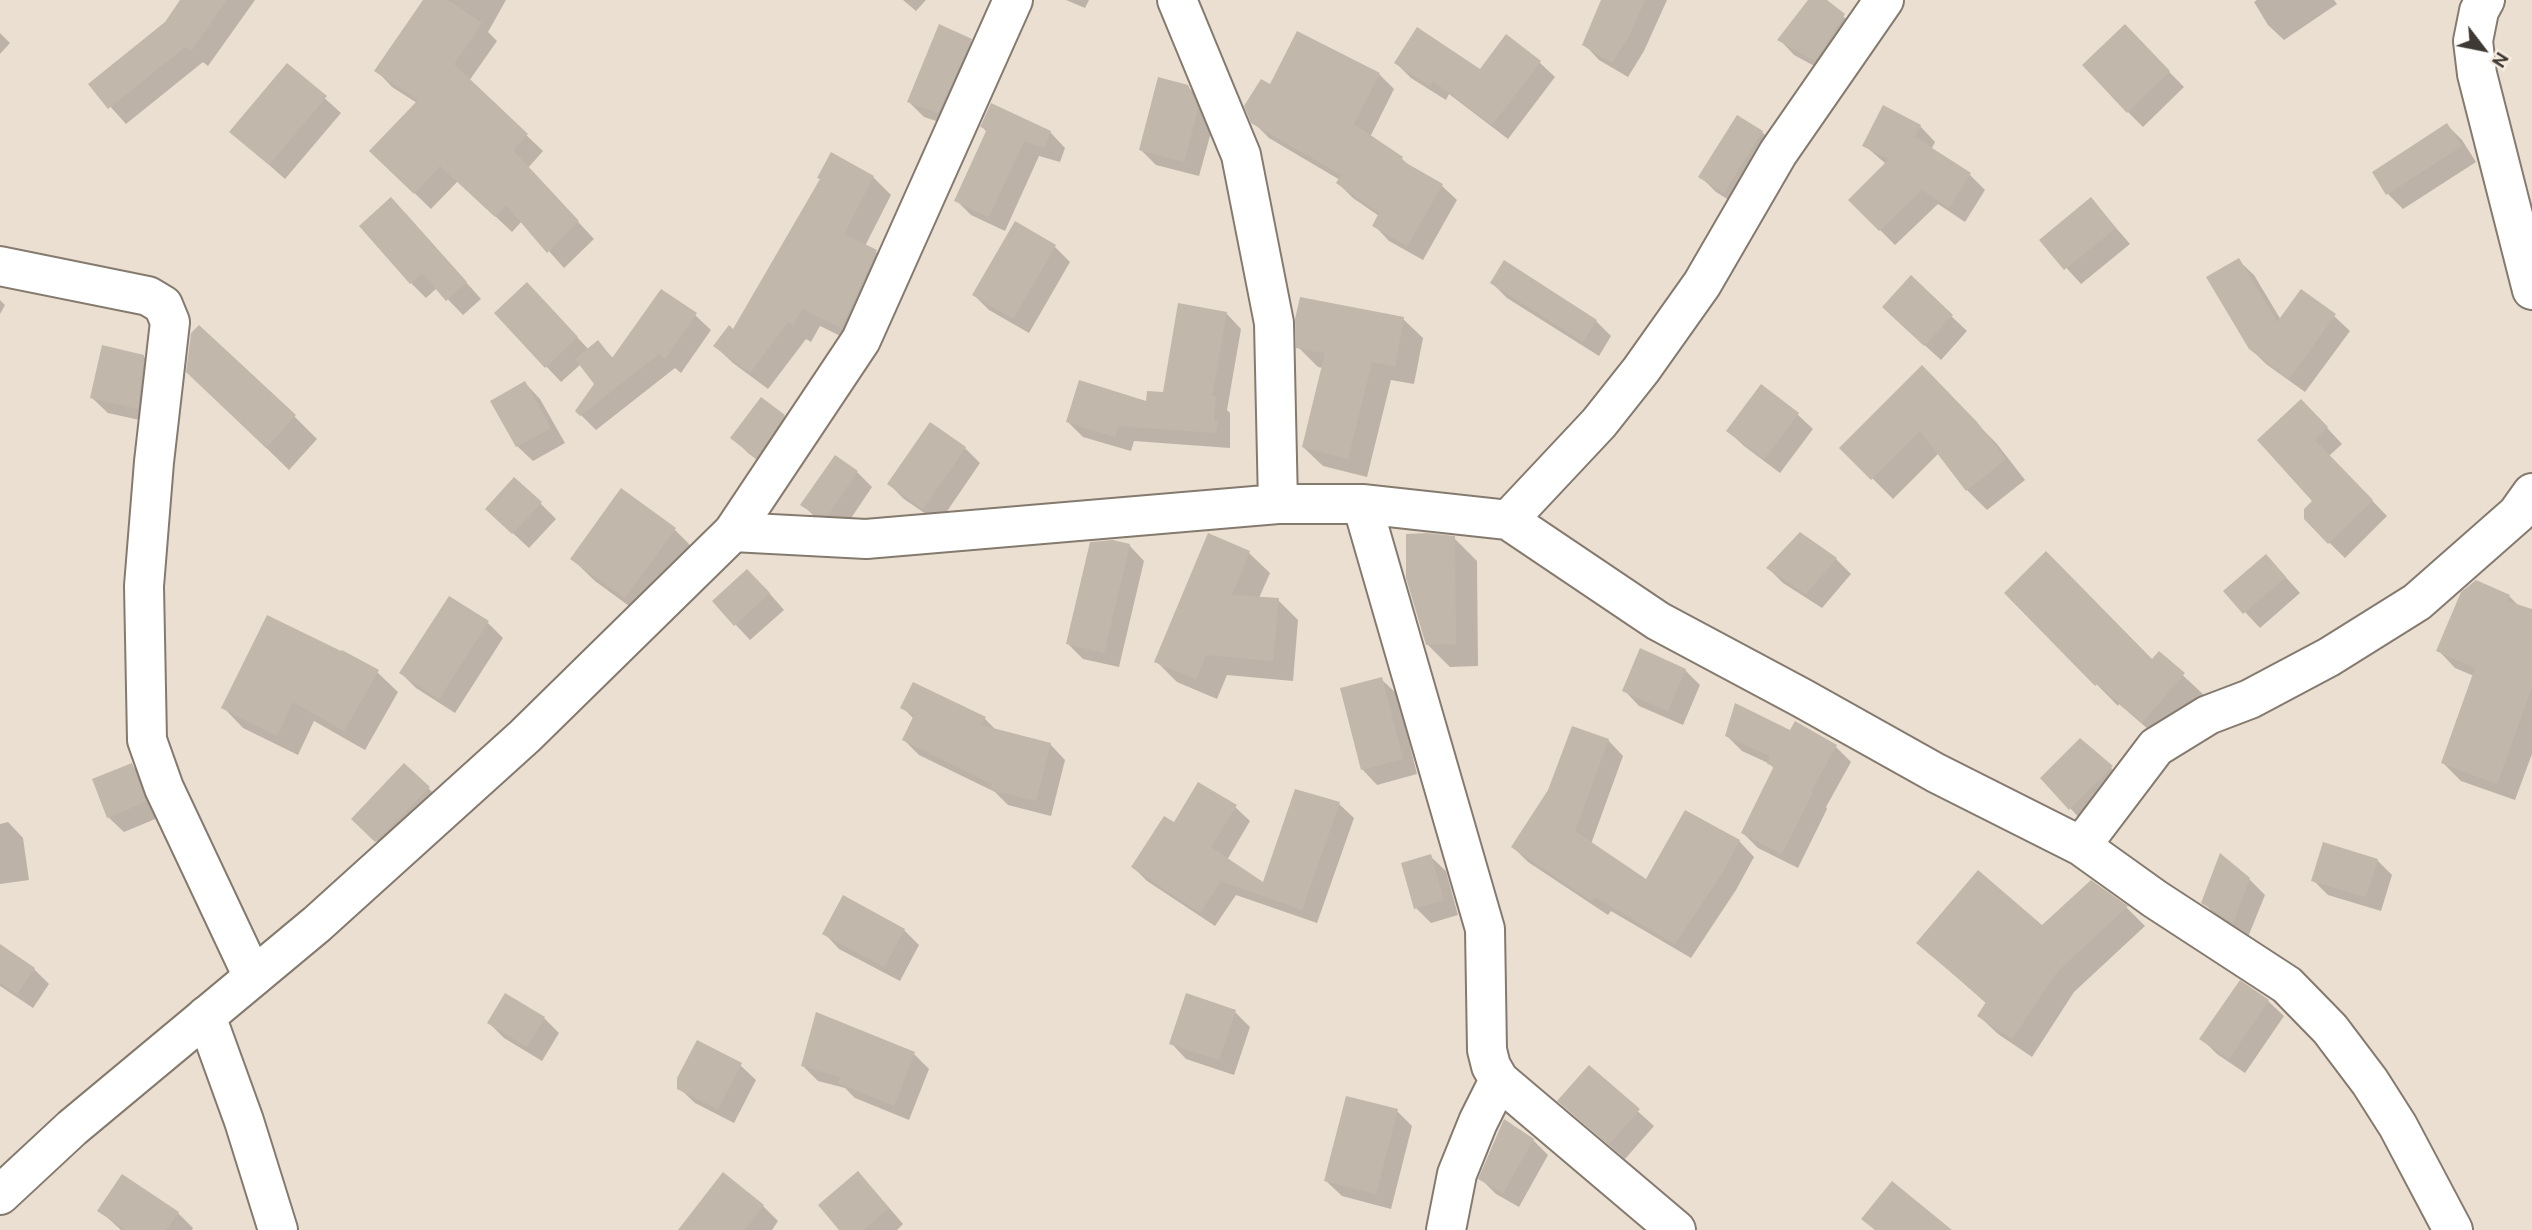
<!DOCTYPE html>
<style>
body{margin:0}
#map{position:relative;width:2532px;height:1230px;overflow:hidden;background:#ebdfd2;font-family:Ubuntu,sans-serif}
canvas{display:block}
.north{position:absolute;left:2448px;top:14px;width:70px;height:70px;-webkit-text-stroke:5px #f8ecdf;paint-order:stroke;rotate:122deg;font-size:19px;font-weight:700;line-height:28px;text-align:center;color:#3e3934}
.north::after{content:'';display:block;margin:auto;width:24px;height:32px;background:#3e3934;clip-path:polygon(50% 0,100% 100%,50% 72%,0 100%)}
</style>
<div id="map">
<canvas width="2532" height="1230"></canvas>
<div class="north">N</div>
</div>
<script>
const g = document.querySelector('canvas').getContext('2d');
g.lineJoin = 'round';
function fill(path, color) { g.fillStyle = color; g.fill(path, 'evenodd'); }
const poly = rows => new Path2D(rows.map(r => 'M' + r).join(''));
function stroke(path, color, width, dash) { g.strokeStyle = color; g.lineWidth = width; g.lineCap = dash ? 'butt' : 'round'; g.setLineDash(dash || []); g.stroke(path); }
fill(poly([
 [183,0,255,0,208,66,203,62,126,124,90,84,166,23],
 [425,0,506,0,488,32,497,41,469,81,543,151,528,168,594,239,564,268,522,221,512,232,458,181,431,209,371,151,417,103,392,87,376,70],
 [903,0,926,0,916,11],
 [1066,0,1089,0,1085,8],
 [1603,0,1667,0,1644,51,1628,77,1599,60,1584,44],
 [1810,0,1824,0,1859,30,1831,75,1794,55,1779,39],
 [2257,0,2334,0,2337,4,2284,40,2268,25,2254,2],
 [0,33,10,43,0,54],
 [971,41,986,56,954,127,924,117,909,102],
 [2140,42,2184,87,2143,127,2128,112],
 [1539,62,1555,77,1508,139,1449,94,1446,100,1411,78,1396,63,1480,71],
 [288,65,341,113,285,179,232,132],
 [1379,74,1394,89,1370,137,1402,159,1412,168,1441,185,1457,200,1423,260,1389,241,1374,225,1379,216,1353,198,1338,183,1340,180,1269,138,1253,122,1271,87],
 [1188,87,1203,102,1213,125,1199,176,1156,165,1141,150],
 [2447,125,2462,140,2476,162,2403,209,2388,194,2374,173],
 [1920,126,1935,142,1931,150,1970,175,1985,190,1965,222,1938,204,1895,245,1850,200,1886,164,1864,145],
 [982,127,1050,132,1065,148,1060,162,1039,156,1005,231,971,215,956,200,987,132],
 [1762,132,1777,147,1740,207,1716,192,1701,177],
 [873,177,891,195,865,246,876,252,894,270,859,345,820,326,811,342,806,339,768,389,733,363,715,346,733,331],
 [2091,199,2130,244,2081,284,2042,241],
 [406,214,481,299,463,315,437,288,426,298,411,283],
 [1055,247,1070,262,1029,333,989,310,974,295],
 [2238,260,2254,275,2281,320,2334,316,2350,331,2305,392,2266,364,2250,348],
 [1911,278,1967,331,1941,360,1899,322],
 [1492,283,1596,321,1611,336,1599,356,1507,298],
 [542,299,589,350,598,343,614,359,695,315,711,330,681,373,675,368,596,430,577,411,596,384,581,364,561,382,496,313],
 [0,300,5,305,0,314],
 [1226,313,1241,329,1227,410,1230,413,1230,448,1134,441,1131,451,1083,437,1068,422,1148,403,1164,394],
 [1403,319,1423,338,1414,384,1391,380,1367,477,1323,466,1303,447,1323,368,1318,367,1298,347],
 [143,356,159,371,153,423,108,413,92,398],
 [1922,368,1997,444,2025,480,1987,510,1967,490,1939,453,1893,499,1842,448],
 [525,383,540,399,565,443,533,461,517,446],
 [211,394,294,416,317,439,289,470],
 [1797,414,1813,429,1780,473,1744,446,1728,431],
 [784,416,799,431,772,471,748,453,733,438],
 [2316,416,2342,444,2329,456,2387,516,2345,558,2305,519,2314,501,2259,440],
 [965,448,980,463,939,523,904,499,889,484],
 [857,472,872,487,843,530,818,520,803,505],
 [540,503,556,519,529,548,503,524],
 [674,529,697,552,648,620,595,581,572,559],
 [1209,536,1249,553,1270,573,1259,598,1278,600,1298,620,1293,681,1227,675,1217,699,1177,682,1156,661],
 [1454,538,1477,561,1478,666,1450,667,1427,644],
 [1129,545,1144,561,1119,667,1083,659,1067,643],
 [1836,559,1851,574,1822,608,1783,583,1768,568],
 [2281,572,2300,593,2260,628,2245,612],
 [763,586,784,610,750,640,735,624],
 [2007,593,2152,661,2159,653,2205,696,2164,743,2119,704,2118,706],
 [2509,596,2520,607,2532,611,2532,754,2515,800,2461,781,2443,763,2474,676,2455,668,2438,650],
 [488,623,503,638,455,713,416,688,401,673],
 [1685,670,1700,685,1683,725,1639,706,1624,690],
 [377,672,398,692,365,750,314,721,298,755,243,728,223,707],
 [1381,679,1397,694,1417,774,1377,785,1362,769],
 [902,707,984,718,997,731,1050,744,1065,760,1051,816,1008,805,995,792,919,755,904,740,914,719],
 [1790,732,1836,747,1851,762,1826,807,1827,809,1798,868,1758,848,1743,833,1775,769,1768,763,1742,751,1727,736],
 [1608,740,1623,756,1591,844,1647,881,1739,841,1754,857,1736,890,1691,958,1611,911,1608,915,1528,862,1513,847],
 [2080,741,2127,782,2085,824,2042,778],
 [131,765,147,780,160,817,124,832,108,817],
 [428,788,444,803,392,856,369,834],
 [1339,804,1354,818,1317,923,1236,895,1215,926,1147,881,1133,867,1174,825,1235,807,1250,821,1227,860,1264,885],
 [8,822,23,838,29,880,0,884,0,824],
 [1430,856,1446,871,1458,915,1431,923,1416,908],
 [2377,860,2392,875,2381,911,2328,895,2313,880],
 [2249,879,2265,895,2248,937,2218,918,2203,902],
 [2091,882,2127,908,2145,926,2074,992,2032,1057,1998,1034,1979,1016,1987,1004,1918,943,2042,927],
 [904,930,919,945,900,981,839,949,824,933],
 [0,946,34,969,49,984,33,1008,0,986],
 [2240,983,2268,1001,2284,1016,2245,1073,2217,1054,2202,1039],
 [1235,1012,1250,1027,1234,1075,1186,1059,1171,1043],
 [544,1018,559,1033,542,1061,504,1038,489,1023],
 [914,1054,929,1069,909,1120,855,1098,845,1088,818,1081,803,1066],
 [740,1065,756,1080,734,1123,695,1103,679,1088],
 [1589,1067,1654,1126,1625,1159,1575,1116],
 [1397,1111,1412,1126,1391,1209,1342,1196,1326,1181],
 [1533,1140,1548,1155,1519,1207,1496,1194,1481,1179],
 [724,1175,763,1206,778,1221,772,1230,695,1230],
 [873,1189,903,1224,897,1230,842,1230],
 [100,1211,178,1213,193,1228,192,1230,121,1230]
]), '#0003');
fill(poly([
 [180,0,227,0,191,51,185,47,108,109,88,84,165,22],
 [423,0,448,0,482,23,454,64,528,134,513,150,579,221,547,253,506,205,495,217,440,166,414,194,369,151,418,100,374,71],
 [1601,0,1645,0,1629,36,1612,63,1582,45],
 [1808,0,1827,0,1845,14,1815,61,1777,40],
 [939,24,972,39,938,113,907,102],
 [2125,24,2170,71,2127,113,2082,65],
 [1417,27,1480,69,1506,34,1541,61,1492,125,1433,81,1430,86,1394,63],
 [1297,31,1380,73,1354,124,1403,157,1401,160,1443,184,1407,246,1372,226,1379,213,1336,183,1341,175,1251,123,1244,106,1261,79,1270,84],
 [287,63,327,96,269,165,229,132],
 [1158,77,1188,85,1198,109,1184,162,1139,150],
 [991,103,1051,131,1044,148,1024,141,989,217,954,201,987,129,980,127],
 [1883,105,1921,125,1915,137,1971,173,1949,208,1922,190,1879,231,1848,200,1889,159,1862,146],
 [1737,115,1763,131,1724,193,1698,177],
 [2447,123,2462,146,2386,195,2372,172],
 [831,152,874,176,844,234,877,250,841,328,802,309,793,325,788,322,750,373,713,346,729,325,733,329,820,179,817,178],
 [391,197,467,282,446,301,422,273,410,284,359,226],
 [2091,197,2116,228,2064,270,2039,240],
 [1015,221,1056,245,1013,319,972,295],
 [2239,258,2277,322,2301,289,2336,314,2289,379,2249,349,2206,277],
 [1504,260,1597,320,1583,342,1490,283],
 [1911,275,1953,315,1924,346,1882,307],
 [527,282,578,337,545,368,494,313],
 [661,289,697,313,665,359,659,354,580,416,575,411,594,384,575,359,598,340,612,358],
 [1300,297,1404,317,1395,366,1372,362,1348,459,1302,447,1325,353,1296,348,1295,319],
 [1178,303,1227,312,1212,396,1216,396,1214,421,1218,422,1216,433,1118,426,1115,437,1066,422,1079,380,1146,401,1147,391,1163,392],
 [199,325,296,415,266,448,186,372,191,333],
 [102,345,144,355,138,409,90,398],
 [1922,365,1977,422,2006,459,1966,491,1920,431,1871,480,1839,448],
 [525,381,551,428,516,447,490,401],
 [1761,384,1799,413,1764,459,1726,431],
 [761,397,785,415,756,458,730,438],
 [2301,399,2328,427,2315,440,2373,500,2328,544,2304,519,2304,509,2312,501,2257,440],
 [930,422,966,447,923,509,887,484],
 [835,455,858,471,828,515,814,514,800,505],
 [514,477,542,502,512,534,485,509],
 [621,488,676,528,625,598,570,559],
 [1800,532,1837,558,1806,594,1766,568],
 [1208,533,1250,551,1232,595,1279,598,1273,661,1206,655,1196,679,1154,662],
 [1427,533,1455,536,1456,644,1426,645,1406,578,1406,534],
 [1113,540,1130,544,1104,653,1066,644,1090,542],
 [2046,551,2152,659,2159,651,2185,673,2142,723,2097,684,2095,686,2004,593],
 [2266,554,2286,577,2243,614,2223,591],
 [747,569,770,593,734,626,712,601],
 [2476,580,2510,595,2507,601,2532,609,2532,687,2497,784,2441,763,2475,668,2436,651,2461,592],
 [449,596,489,621,439,699,399,673],
 [267,615,341,651,342,650,379,670,344,731,293,702,277,736,221,708],
 [1640,648,1686,669,1668,711,1622,691],
 [1382,677,1403,759,1361,770,1340,688],
 [913,682,986,717,981,725,1051,743,1036,801,991,790,992,784,902,740,914,715,900,708],
 [1735,703,1790,730,1795,721,1837,745,1811,791,1813,792,1782,854,1741,833,1774,766,1767,764,1770,756,1725,736],
 [1572,726,1609,739,1575,831,1646,879,1685,810,1740,840,1721,875,1675,944,1595,897,1592,901,1511,847,1548,790],
 [2080,738,2113,766,2069,810,2040,778],
 [132,763,146,802,107,818,92,779],
 [404,763,430,787,375,842,351,819],
 [1198,782,1237,805,1211,847,1263,882,1295,789,1340,802,1302,910,1221,881,1200,913,1131,867,1164,816,1174,822],
 [2323,842,2378,859,2366,897,2311,881],
 [2220,853,2250,878,2233,923,2201,903],
 [1431,854,1444,900,1414,909,1401,863],
 [1978,870,2042,925,2091,880,2128,906,2056,973,2012,1039,1977,1016,1986,1002,1916,943],
 [843,895,905,929,884,967,822,934],
 [0,944,35,968,17,994,0,983],
 [2240,980,2269,1000,2229,1059,2199,1039],
 [505,993,545,1017,527,1047,487,1023],
 [1186,993,1236,1010,1219,1060,1169,1044],
 [816,1012,915,1052,894,1106,838,1083,840,1077,801,1066],
 [697,1040,742,1063,718,1109,677,1089,677,1078],
 [1589,1065,1640,1109,1609,1145,1557,1101],
 [1346,1096,1398,1109,1376,1194,1324,1181],
 [1504,1119,1534,1139,1503,1193,1478,1179],
 [858,1171,889,1208,864,1230,839,1230,818,1205],
 [723,1172,764,1205,745,1230,678,1230],
 [122,1174,179,1212,166,1230,126,1230,97,1211],
 [1892,1181,1952,1230,1875,1230,1861,1219]
]), '#c2b7ab');
const street = poly([
 [1177,0,1241,155,1274,323,1278,504],
 [2485,0,2479,11,2473,41,2477,74,2532,290],
 [0,266,148,296,163,305,170,322,154,462,144,586,147,740,164,788,253,977],
 [1362,504,1485,929,1487,1050,1491,1066,1499,1080,1676,1230],
 [1508,520,1599,423,1641,370,1702,284,1778,153,1884,0],
 [733,532,866,539,1278,504,1362,504,1508,520,1658,621,1802,698,1936,773,2081,846,2155,899,2287,985,2330,1029,2370,1082,2398,1126,2453,1230],
 [2081,846,2156,747,2208,715,2250,699,2329,657,2417,602,2517,514,2532,493],
 [206,1016,244,1121,278,1230],
 [1446,1230,1457,1174,1478,1122,1499,1080]
]);
const secondary = poly([
 [0,1195,72,1128,317,924,525,736,733,532,861,340,1013,0]
]);
stroke(street, '#847a6e', 42);
stroke(secondary, '#847a6e', 42);
stroke(street, '#fff', 38);
stroke(secondary, '#fff', 38);
</script>
